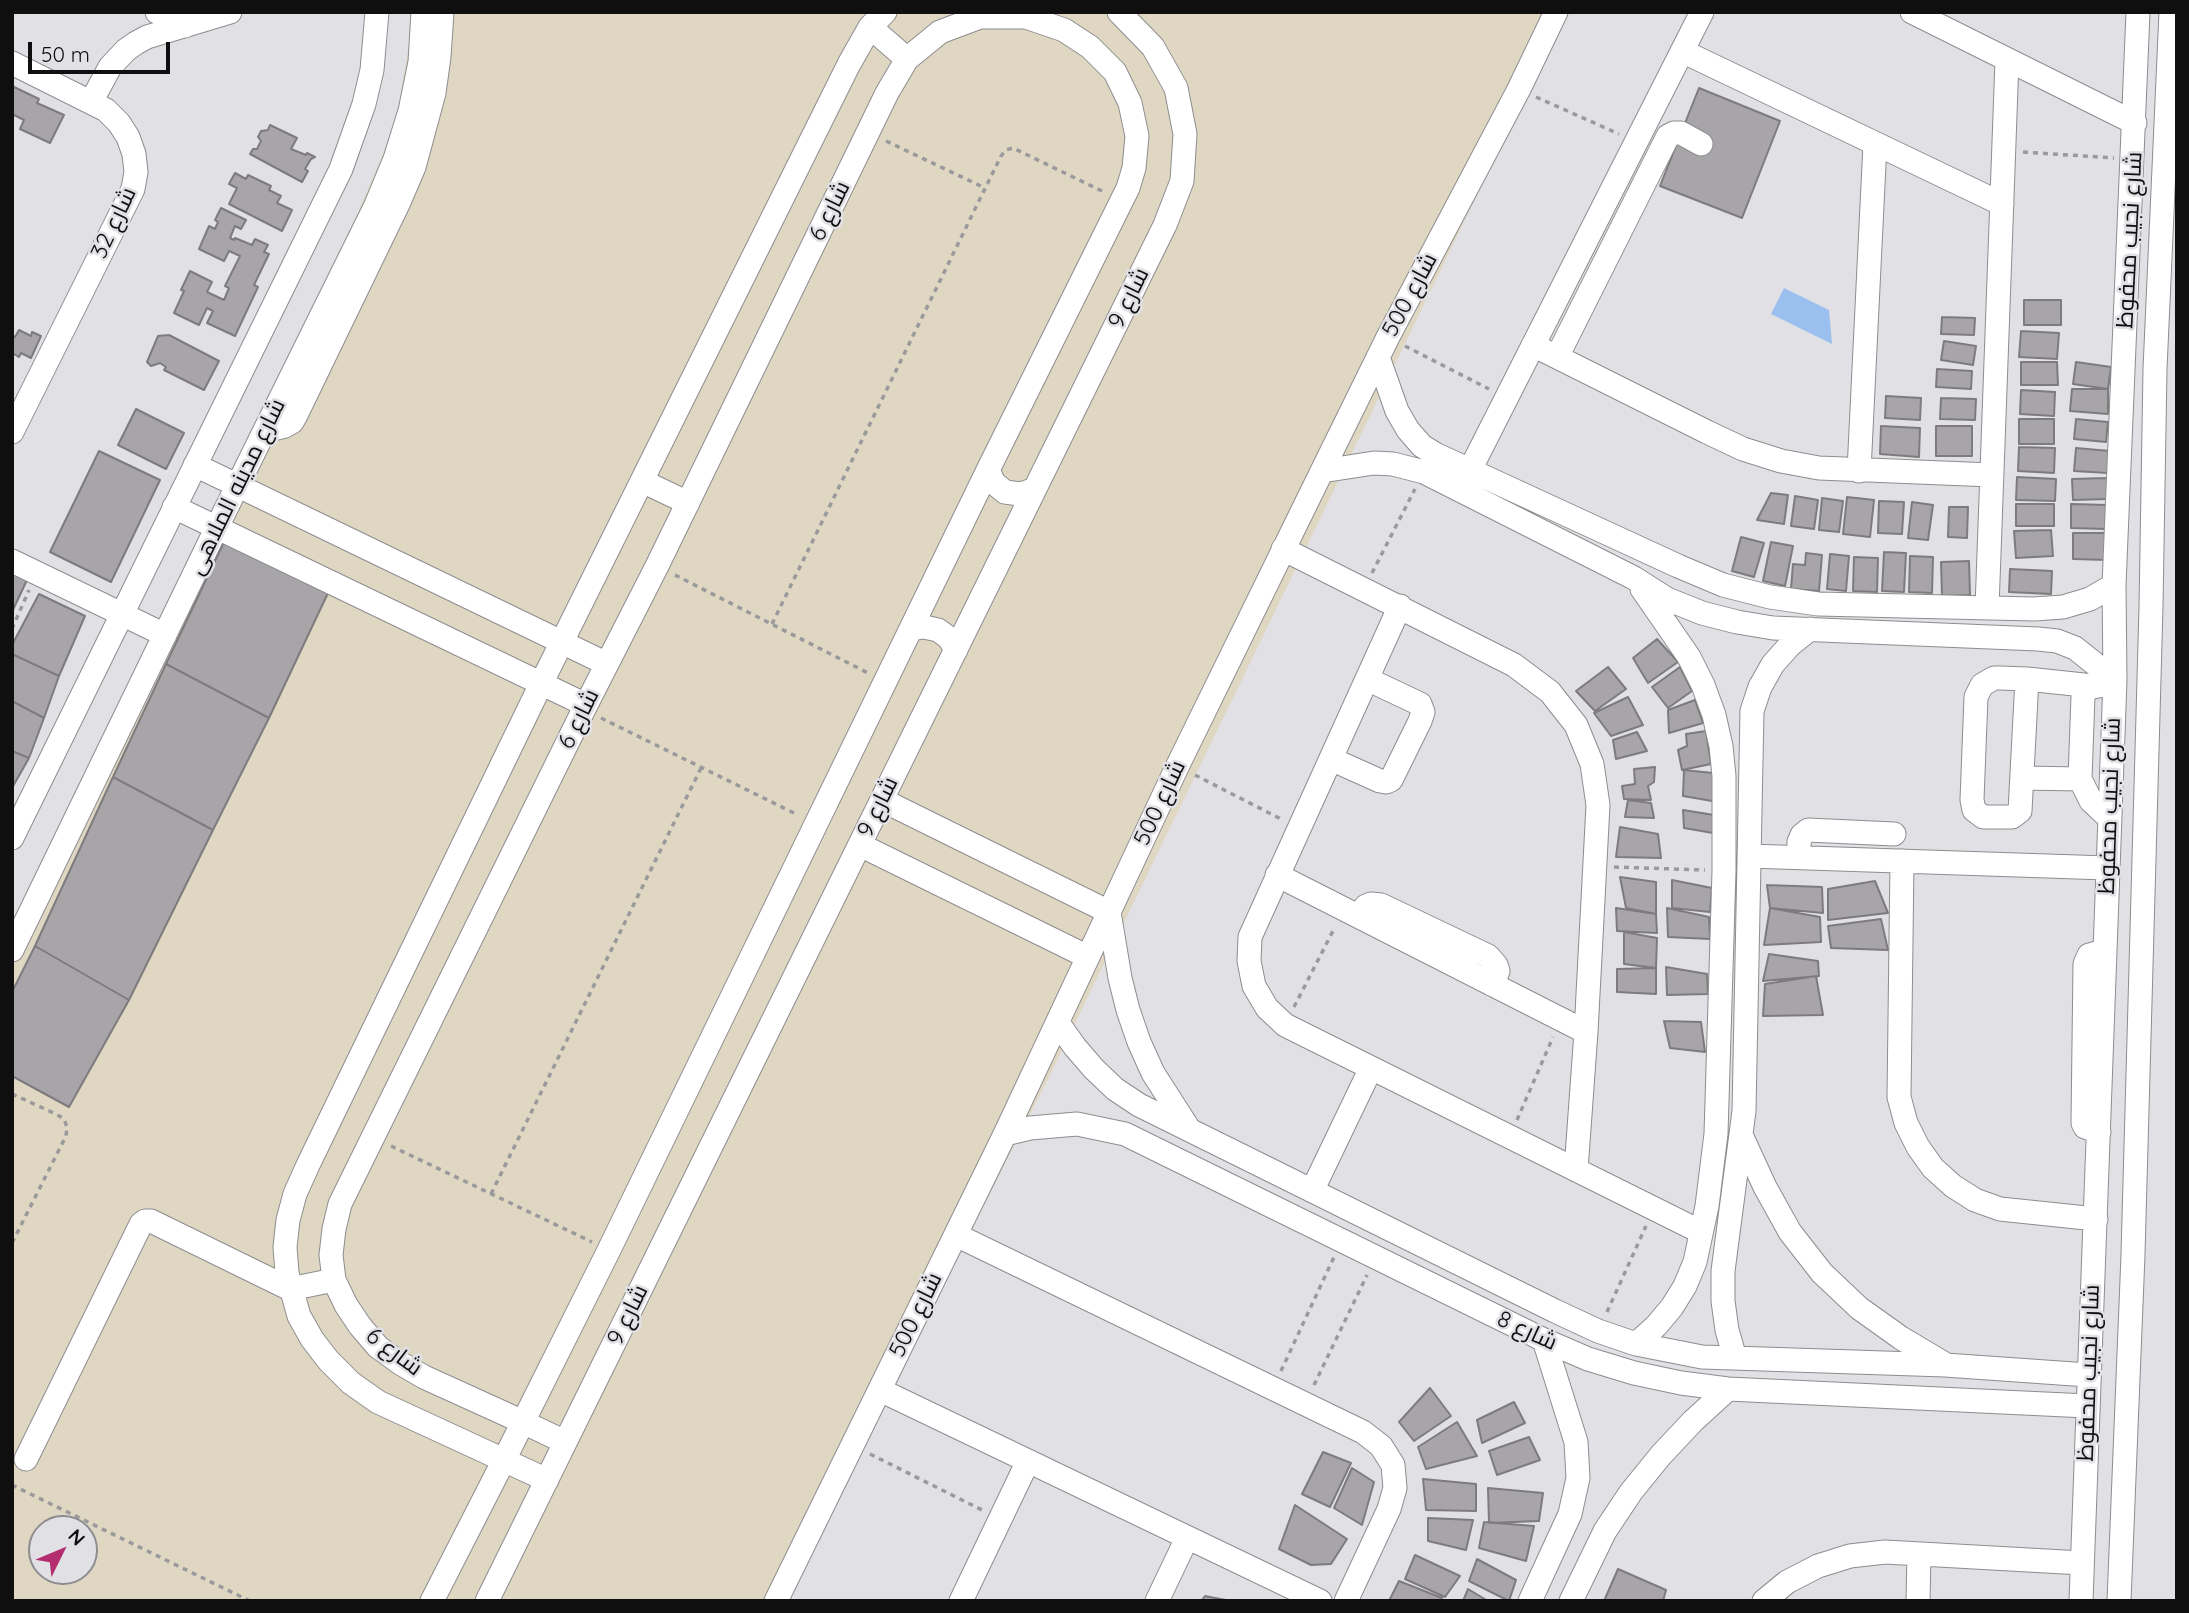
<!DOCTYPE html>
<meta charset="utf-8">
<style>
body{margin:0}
#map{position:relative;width:2189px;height:1613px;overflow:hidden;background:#e1e1e5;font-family:Quicksand,sans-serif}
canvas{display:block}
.frame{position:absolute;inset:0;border:14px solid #0f0f10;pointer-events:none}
.north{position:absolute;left:28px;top:1515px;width:70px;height:70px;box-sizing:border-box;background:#e1e1e5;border:2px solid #8d8d90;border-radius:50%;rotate:47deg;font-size:19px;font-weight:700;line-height:28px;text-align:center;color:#0f0f10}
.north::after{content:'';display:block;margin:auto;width:24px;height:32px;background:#b42d6f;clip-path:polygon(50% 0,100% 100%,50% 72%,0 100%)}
.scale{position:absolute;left:28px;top:42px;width:142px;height:32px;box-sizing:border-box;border:4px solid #0f0f10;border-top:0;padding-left:9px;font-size:21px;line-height:24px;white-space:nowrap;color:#0f0f10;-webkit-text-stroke:5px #e1e1e5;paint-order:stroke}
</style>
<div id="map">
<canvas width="2189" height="1613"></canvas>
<div class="frame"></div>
<div class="north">N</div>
<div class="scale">50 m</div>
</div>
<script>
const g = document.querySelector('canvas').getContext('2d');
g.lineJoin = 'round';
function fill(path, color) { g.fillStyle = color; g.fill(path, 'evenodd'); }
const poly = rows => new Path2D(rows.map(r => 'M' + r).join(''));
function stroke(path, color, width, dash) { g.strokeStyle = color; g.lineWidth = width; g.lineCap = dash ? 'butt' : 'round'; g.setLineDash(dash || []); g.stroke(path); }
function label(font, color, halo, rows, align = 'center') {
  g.font = font + ' Quicksand,Cairo,sans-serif'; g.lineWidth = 5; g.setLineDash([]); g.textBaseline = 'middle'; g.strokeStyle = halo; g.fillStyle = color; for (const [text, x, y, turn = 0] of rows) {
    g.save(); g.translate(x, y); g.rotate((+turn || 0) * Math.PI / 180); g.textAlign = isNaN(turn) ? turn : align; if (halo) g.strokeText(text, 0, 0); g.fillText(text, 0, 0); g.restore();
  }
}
fill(poly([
 [411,12,1566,12,1049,1077,784,1601,12,1601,12,925,357,215,387,144,399,105,409,44],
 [42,1529,84,1529,84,1571,42,1571]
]), '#dfd7c2');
fill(poly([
 [1784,288,1829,310,1832,344,1771,314]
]), '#9bc0f0');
const building = poly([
 [12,86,39,99,37,103,64,115,50,143,20,129,24,120,12,114,12,86],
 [1699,88,1780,121,1742,218,1660,186,1699,88],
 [270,125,297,138,291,149,306,155,307,153,315,157,311,159,305,169,308,171,302,182,250,154,253,149,257,149,261,141,258,137,261,131,268,130,270,125],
 [235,173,246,179,248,175,271,186,269,190,281,196,277,203,292,210,282,231,229,204,237,188,229,184,235,173],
 [221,208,246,220,241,229,235,226,230,238,234,240,235,238,252,245,255,239,268,245,264,252,269,254,254,285,258,287,235,336,207,323,213,311,207,308,199,325,174,313,184,291,181,290,190,271,212,282,207,292,224,300,229,288,225,286,240,256,229,251,224,261,199,249,209,226,215,229,218,222,215,220,221,208],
 [2024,300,2061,300,2061,325,2024,325,2024,300],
 [1942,317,1975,318,1974,335,1941,334,1942,317],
 [19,330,31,336,32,332,41,336,31,358,21,353,19,357,12,353,12,336,15,337,19,330],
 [2021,331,2059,333,2057,359,2019,357,2021,331],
 [169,335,219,361,204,390,164,370,166,367,160,363,151,366,147,362,158,336,169,335],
 [1944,341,1976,346,1973,365,1941,360,1944,341],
 [2021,362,2057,362,2058,385,2021,385,2021,362],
 [2076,362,2111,367,2108,389,2073,384,2076,362],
 [1937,369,1972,371,1971,389,1936,387,1937,369],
 [2072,389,2108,389,2108,414,2070,411,2072,389],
 [2021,390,2055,392,2054,416,2020,414,2021,390],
 [1886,396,1921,398,1920,420,1885,418,1886,396],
 [1941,398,1976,399,1975,420,1940,419,1941,398],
 [136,409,184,433,166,469,118,445,136,409],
 [2019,419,2054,419,2054,444,2019,444,2019,419],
 [2076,419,2108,422,2106,442,2074,439,2076,419],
 [1881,426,1920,428,1919,457,1880,454,1881,426],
 [1936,426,1972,426,1972,456,1936,456,1936,426],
 [2019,447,2055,448,2054,473,2018,471,2019,447],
 [2076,448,2110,451,2108,473,2074,471,2076,448],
 [99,451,160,480,111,582,50,552,99,451],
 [2017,477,2056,479,2055,501,2016,500,2017,477],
 [2107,478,2108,499,2073,500,2072,479,2107,478],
 [1771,493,1788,495,1784,524,1757,520,1771,493],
 [1795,496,1818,500,1814,529,1791,526,1795,496],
 [1847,497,1874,500,1870,537,1843,534,1847,497],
 [1822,498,1843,501,1839,532,1819,530,1822,498],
 [1879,501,1904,502,1902,534,1878,533,1879,501],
 [1912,502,1933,505,1928,540,1908,538,1912,502],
 [2016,504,2054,504,2054,526,2016,526,2016,504],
 [2071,504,2108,505,2107,529,2071,528,2071,504],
 [1949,507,1968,507,1967,538,1948,537,1949,507],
 [2051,530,2053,556,2016,558,2014,531,2051,530],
 [2073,533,2108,533,2108,560,2073,559,2073,533],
 [1741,537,1764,543,1754,577,1732,571,1741,537],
 [224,542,328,593,269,718,166,664,224,542],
 [1771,542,1793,546,1785,586,1763,581,1771,542],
 [1884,552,1906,553,1904,592,1882,591,1884,552],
 [1806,553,1822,555,1819,591,1791,589,1793,564,1805,565,1806,553],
 [1830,554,1849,556,1846,591,1827,589,1830,554],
 [1910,556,1933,557,1932,593,1909,592,1910,556],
 [1854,557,1878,558,1877,592,1853,591,1854,557],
 [1969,561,1970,595,1942,596,1941,562,1969,561],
 [2010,569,2052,571,2051,594,2009,592,2010,569],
 [12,572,27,580,12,612,12,572],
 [39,594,85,616,59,676,12,654,12,645,39,594],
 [1657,639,1678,662,1648,683,1633,658,1657,639],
 [12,654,59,676,44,718,12,701,12,654],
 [166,664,269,718,213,830,113,777,166,664],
 [1608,667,1626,689,1595,711,1576,691,1608,667],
 [1680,667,1692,691,1668,708,1652,687,1680,667],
 [1628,697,1643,725,1611,736,1594,713,1628,697],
 [1695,700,1703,723,1669,733,1668,710,1695,700],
 [12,701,44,718,29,758,12,751,12,701],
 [1706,731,1711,764,1682,770,1678,750,1687,746,1686,734,1706,731],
 [1637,732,1647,751,1616,759,1613,740,1637,732],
 [12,751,29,758,12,788,12,751],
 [1655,767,1654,782,1648,786,1651,800,1624,799,1622,786,1635,784,1634,769,1655,767],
 [1684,770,1713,773,1718,802,1683,796,1684,770],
 [113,777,213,830,129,1000,35,946,113,777],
 [1628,800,1651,803,1654,818,1625,817,1628,800],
 [1683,810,1714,815,1713,833,1684,828,1683,810],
 [1620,827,1658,834,1661,858,1616,857,1620,827],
 [1620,877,1656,882,1656,914,1626,908,1620,877],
 [1672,880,1712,888,1710,912,1672,908,1672,880],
 [1875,881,1888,913,1828,920,1828,889,1875,881],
 [1767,885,1822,887,1823,913,1770,908,1767,885],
 [1616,908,1656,914,1657,933,1617,931,1616,908],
 [1667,908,1709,917,1710,939,1668,937,1667,908],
 [1770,908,1820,917,1821,942,1764,945,1770,908],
 [1881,919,1888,950,1831,948,1828,926,1881,919],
 [1624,932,1657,938,1656,968,1624,964,1624,932],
 [35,946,129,1000,69,1107,12,1076,12,992,35,946],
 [1769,954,1818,961,1819,976,1763,981,1769,954],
 [1666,967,1707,974,1708,994,1667,995,1666,967],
 [1656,968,1656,994,1617,992,1617,969,1656,968],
 [1816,976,1823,1015,1763,1016,1765,984,1816,976],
 [1664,1021,1701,1022,1705,1052,1670,1048,1664,1021],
 [1430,1388,1451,1416,1414,1441,1399,1422,1430,1388],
 [1514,1402,1525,1423,1482,1443,1477,1420,1514,1402],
 [1457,1422,1477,1456,1426,1469,1418,1447,1457,1422],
 [1529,1437,1540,1460,1497,1475,1489,1451,1529,1437],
 [1323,1452,1351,1463,1330,1507,1302,1494,1323,1452],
 [1352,1468,1374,1482,1362,1525,1334,1508,1352,1468],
 [1423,1479,1476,1484,1476,1511,1426,1510,1423,1479],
 [1488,1488,1543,1493,1539,1521,1489,1523,1488,1488],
 [1295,1505,1347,1539,1331,1564,1311,1565,1279,1549,1295,1505],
 [1428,1518,1473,1520,1466,1550,1428,1541,1428,1518],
 [1484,1522,1534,1526,1526,1561,1479,1548,1484,1522],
 [1415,1555,1460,1576,1445,1597,1405,1579,1415,1555],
 [1477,1559,1516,1580,1509,1601,1469,1581,1477,1559],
 [1618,1569,1666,1590,1663,1601,1604,1601,1618,1569],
 [1399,1581,1442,1598,1441,1601,1389,1601,1399,1581],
 [1468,1589,1488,1601,1463,1601,1468,1589],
 [1205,1596,1231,1601,1201,1601,1205,1596]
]);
fill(building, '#a8a5a8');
stroke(building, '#7d7b7d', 2);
const minor = poly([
 [157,12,185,26],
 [1912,12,2135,123],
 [870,27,907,59],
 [1682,51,2002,204],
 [12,63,106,110,119,123,128,137,134,154,136,172,133,189,12,432],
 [91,102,110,67,126,50,136,43,147,37,230,12],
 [1533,345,1707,432,1743,449,1781,461,1819,468,1992,475],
 [1378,357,1397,411,1408,430,1422,446,1435,454,1678,566,1723,585,1770,597,1818,604,2034,609,2063,607,2090,599,2114,585],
 [1557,357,1668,136,1674,133,1681,133,1701,144],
 [267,426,277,428,285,426,292,422,296,415,399,202,414,167,434,93,439,57,442,12],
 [195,465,607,664],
 [988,470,994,483,1005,492,1020,494,1033,490],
 [1470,470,1702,12],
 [1322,471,1374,463,1393,464,1424,472,1634,578,1667,599,1702,613,1737,622,1773,628,2038,639,2057,641,2075,648,2115,680],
 [1859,471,1875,144],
 [642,481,688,503],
 [174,507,586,705],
 [1283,549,1514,665,1550,692,1576,725,1592,764,1598,805,1586,1032,1576,1170],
 [12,561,165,635],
 [1400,606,1250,937,1249,961,1254,986,1267,1008,1285,1025,1701,1232],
 [1987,608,2007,60],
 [911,629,924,627,938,630,949,638,956,650],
 [2027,679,2020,811,2012,817,1983,817,1974,810,1972,800,1976,697,1982,685,1994,678,2000,678,2027,679,2093,686],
 [2104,685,2088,688,2083,696,2080,779,2091,801,2109,818],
 [1331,759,1380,781,1386,782,1391,780,1420,721,1423,712,1420,704,1367,679],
 [2023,778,2080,779],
 [882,800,1109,912,1120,978,1128,1010,1139,1042,1153,1073,1187,1126],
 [12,838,341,169,364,104,372,70,377,12],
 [860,845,1088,957],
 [1749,856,2107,868],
 [1799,857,1799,842,1802,835,1808,830,1894,834],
 [1902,861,1899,1097,1906,1123,1918,1147,1933,1168,1953,1186,1975,1200,2000,1209,2096,1219],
 [1277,875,1586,1032],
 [1358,916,1366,906,1371,904,1381,905,1488,956,1496,965,1498,971,1493,985],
 [12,950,217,527,376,205,395,159,410,111,420,62,423,12],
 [1058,1023,1075,1047,1094,1069,1115,1089,1139,1105,1555,1311,1598,1331,1636,1344,1702,1357,1945,1365,2088,1375],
 [2099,1132,2085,1127,2083,1123,2085,964,2089,955,2104,951],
 [1005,1134,1030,1128,1077,1124,1125,1134,1544,1340,1588,1359,1634,1373,1681,1383,1728,1389,2087,1406],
 [1742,1137,1765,1187,1790,1232,1822,1273,1859,1308,1901,1338,1943,1363],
 [1312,1191,1371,1068],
 [956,1235,1363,1432,1381,1446,1393,1465,1395,1488,1389,1509,1346,1601],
 [1636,1344,1656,1326,1672,1307,1685,1286,1695,1262,1707,1206,1716,1134,1724,871,1724,776,1721,746,1714,715,1703,685,1689,657,1642,589],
 [1735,1358,1727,1330,1723,1301,1723,1271,1744,1111,1752,711,1760,687,1773,664,1790,645,1810,629],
 [880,1390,1320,1601],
 [26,1459,141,1224,145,1221,151,1221,290,1289,334,1280],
 [547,1480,378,1402,351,1383,328,1360,312,1339,299,1316,287,1273,285,1247,288,1220,295,1194,308,1165,541,684,849,64,870,27,885,12],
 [432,1601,504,1460,609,1250,988,470,1128,188,1134,168,1137,136,1130,103,1115,72,1090,47,1064,30,1026,17,980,17,940,32,907,59,887,93,657,566,584,709,340,1204,334,1229,331,1255,334,1280,346,1305,360,1326,378,1347,400,1363,424,1377,523,1422,565,1442],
 [487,1601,1165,225,1182,181,1185,134,1176,88,1153,47,1119,12],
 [776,1601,1005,1134,1177,767,1322,471,1388,337,1519,89,1556,12],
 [961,1601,1028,1461],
 [1157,1601,1187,1538],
 [1530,1601,1570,1514,1578,1478,1576,1442,1544,1340],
 [1571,1601,1605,1531,1631,1492,1661,1455,1693,1421,1728,1389],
 [1764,1601,1787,1582,1818,1566,1850,1556,1885,1552,2082,1563],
 [1918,1601,1919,1555],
 [2081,1601,2115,680,2114,585,2138,12],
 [2119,1601,2133,1255,2151,607,2155,369,2171,12]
]);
stroke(minor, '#8d8d90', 25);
stroke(poly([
 [1536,97,1619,134],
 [886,141,985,188],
 [2023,152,2114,158],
 [1405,346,1489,389],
 [1372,573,1415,489],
 [675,575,868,673],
 [772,624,1001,156,1006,150,1013,148,1104,192],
 [12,629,29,590],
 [601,718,798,815],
 [1195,775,1281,819],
 [1614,867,1705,870],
 [1294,1007,1335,927],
 [12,1094,56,1114,64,1119,67,1127,66,1136,12,1243],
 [1517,1120,1553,1037],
 [391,1146,592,1242],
 [491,1194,701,768],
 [1607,1312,1646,1226],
 [1281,1371,1334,1257],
 [1314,1385,1367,1275],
 [870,1454,982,1510],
 [12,1485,250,1601]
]), '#9a9a9d', 3.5, [5, 5]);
stroke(minor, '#fff', 23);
label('23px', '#0f0f10', '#e1e1e5', [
 ["شارع 6",830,211,-64],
 ["شارع 32",114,223,-65],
 ["شارع نجيب محفوظ",2130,240,-87],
 ["شارع 500",1410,295,-62],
 ["شارع 9",1129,298,-64],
 ["شارع مدينه الملاهى",237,487,-64],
 ["شارع 6",579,719,-64],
 ["شارع 500",1160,803,-65],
 ["شارع نجيب محفوظ",2110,806,-88],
 ["شارع 9",878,807,-64],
 ["شارع 9",628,1315,-64],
 ["شارع 500",916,1315,-64],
 ["شارع 8",1527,1331,25],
 ["شارع 6",394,1352,37],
 ["شارع نجيب محفوظ",2089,1373,-88]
]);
</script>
